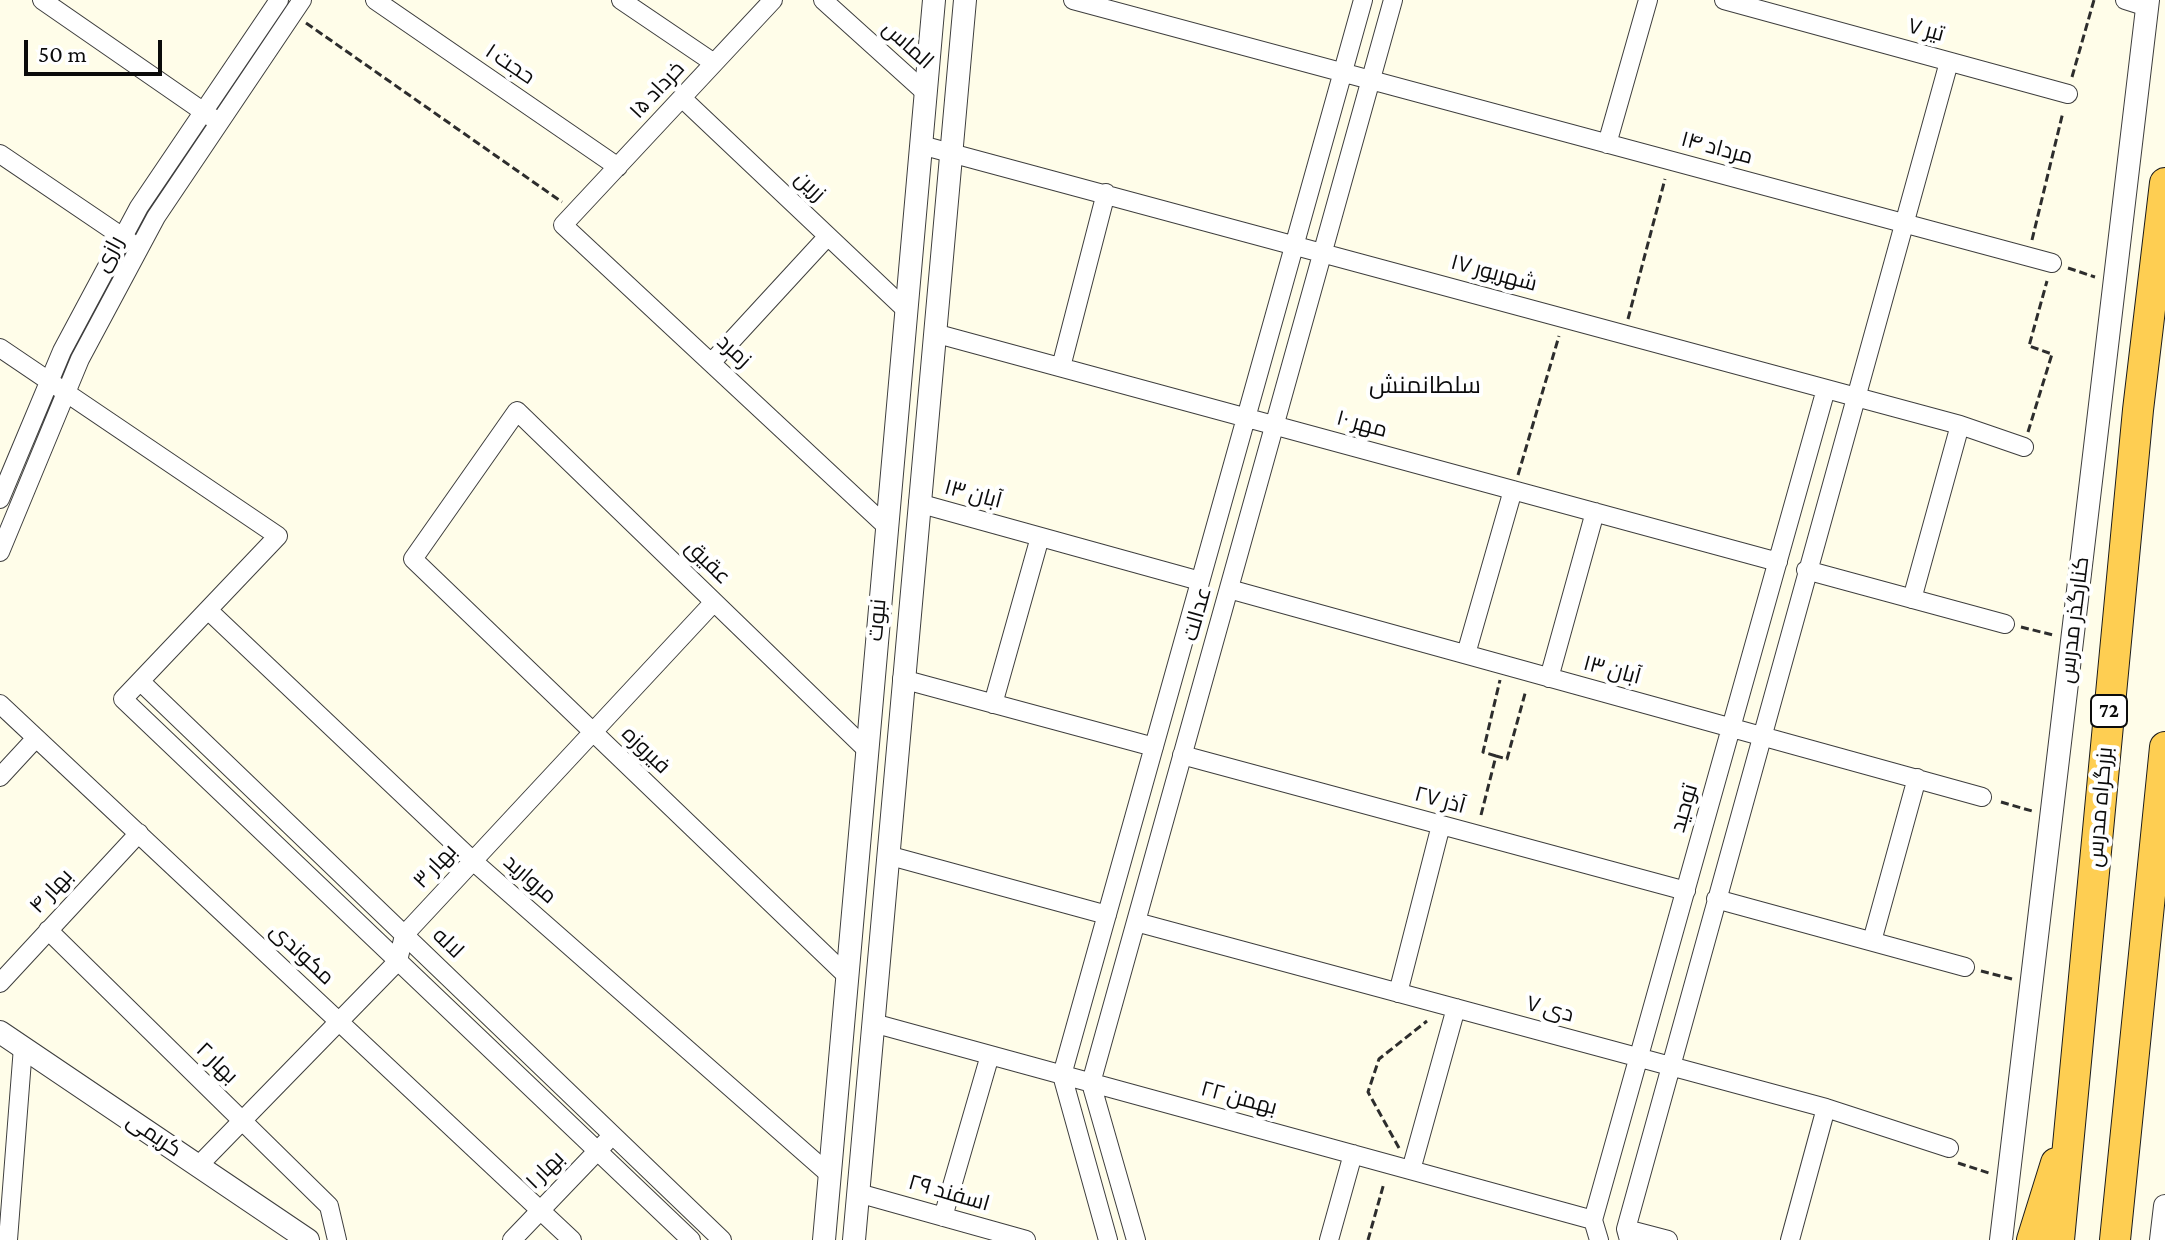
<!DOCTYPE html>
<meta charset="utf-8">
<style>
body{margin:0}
#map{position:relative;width:2165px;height:1240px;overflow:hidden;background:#fffde9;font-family:"Crimson Pro",serif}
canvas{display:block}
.scale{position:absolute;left:24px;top:40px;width:138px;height:36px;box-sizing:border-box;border:4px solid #0b0b0b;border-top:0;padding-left:10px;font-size:24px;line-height:28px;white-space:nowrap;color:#0b0b0b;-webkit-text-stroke:6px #fff;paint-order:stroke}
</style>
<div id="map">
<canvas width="2165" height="1240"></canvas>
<div class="scale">50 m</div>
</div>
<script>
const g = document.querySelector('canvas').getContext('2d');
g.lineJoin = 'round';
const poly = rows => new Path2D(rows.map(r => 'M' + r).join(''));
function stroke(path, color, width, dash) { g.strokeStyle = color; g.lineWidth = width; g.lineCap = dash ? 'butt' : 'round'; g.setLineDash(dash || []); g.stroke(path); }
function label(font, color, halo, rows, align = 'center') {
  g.font = font + ' "Crimson Pro",Cairo,serif'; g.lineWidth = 8; g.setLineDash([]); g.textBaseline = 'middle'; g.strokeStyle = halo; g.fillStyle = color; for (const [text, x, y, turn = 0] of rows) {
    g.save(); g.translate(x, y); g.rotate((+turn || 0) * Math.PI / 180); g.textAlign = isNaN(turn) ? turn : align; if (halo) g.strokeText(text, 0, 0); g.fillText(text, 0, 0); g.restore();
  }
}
const minor = poly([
 [42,0,214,119],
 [375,0,618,167],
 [621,0,714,63],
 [773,0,563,225,885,525],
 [823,0,926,93],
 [1073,0,2052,263],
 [1724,0,2068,94],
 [2125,0,2147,7],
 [682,98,905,309],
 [1607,144,1648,0],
 [921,145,1960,425,2024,447],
 [0,154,130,242],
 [934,333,1778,562],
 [0,348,278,536,123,699,691,1240],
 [711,363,828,236],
 [1061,367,1106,193],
 [0,499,62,351,139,207,279,0],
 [918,503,1200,581],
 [0,552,80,359,156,217,302,0],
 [1806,570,2005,624],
 [1229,589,1982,797],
 [1912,599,1960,425],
 [208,610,473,861,829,1174],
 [1466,654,1513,490],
 [1549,678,1595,512],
 [902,679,1154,747],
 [140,681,722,1240],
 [0,704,572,1240],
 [993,704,1040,537],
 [1182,755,1686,891],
 [0,777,36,738],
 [887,855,1107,915],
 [1716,899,1965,967],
 [1136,922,1826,1108,1949,1148],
 [48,930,329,1206,337,1240],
 [1872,941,1917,778],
 [846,975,413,559,517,411,866,749],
 [0,983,139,833],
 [1398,993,1441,825],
 [873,1023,1593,1220],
 [199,1165,398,961,404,935,714,602],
 [1411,1170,1456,1008],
 [858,1193,1026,1240],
 [943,1217,990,1055],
 [1626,1229,1668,1240],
 [8,1240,23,1047],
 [512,1240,606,1142],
 [1108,1240,1062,1075,1363,0],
 [1136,1240,1091,1083,1393,0],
 [1329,1240,1353,1154],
 [1599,1240,1593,1220,1826,389],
 [1629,1240,1626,1229,1949,62],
 [1790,1240,1826,1108]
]);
const tertiary = poly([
 [0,1032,308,1240],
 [824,1240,934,0],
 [854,1240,965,0],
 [2001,1240,2148,0],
 [2161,1240,2165,1206]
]);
const trunk = poly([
 [2032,1240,2056,1163],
 [2059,1240,2138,410,2165,183],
 [2115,1240,2165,747]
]);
stroke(minor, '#3e3e3e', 20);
stroke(tertiary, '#3e3e3e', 24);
stroke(trunk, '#1c1c1c', 32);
stroke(poly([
 [306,23,562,202],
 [2072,77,2094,0],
 [2032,240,2063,112],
 [2068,268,2095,277],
 [1628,319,1665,179],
 [2028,432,2052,354,2029,346,2047,281],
 [1518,475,1559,336],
 [2021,627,2053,635],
 [1496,756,1483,752,1500,680],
 [2001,802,2032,811],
 [1481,815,1496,756,1507,759,1526,690],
 [1981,971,2012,979],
 [1399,1148,1368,1092,1379,1059,1427,1021],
 [1958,1163,1989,1173],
 [1368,1240,1384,1183]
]), '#2d2d2d', 3, [8, 4]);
stroke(minor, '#fff', 18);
stroke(tertiary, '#fff', 22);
stroke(trunk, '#fece52', 30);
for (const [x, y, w] of [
 [2109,711,36]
]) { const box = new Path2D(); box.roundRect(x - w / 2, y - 16, w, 32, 6); g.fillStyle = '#fff'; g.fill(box); stroke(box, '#0b0b0b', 2); }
label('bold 20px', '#0b0b0b', null, [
 ["72",2109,711]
]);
label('22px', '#0b0b0b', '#fff', [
 ["۷ تیر",1926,30,15],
 ["الماس",908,45,42],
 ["حجت ۱",510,64,34],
 ["۱۵ خرداد",657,90,-47],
 ["۱۴ مرداد",1717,148,15],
 ["زرین",810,186,43],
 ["رازی",109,254,-62],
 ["۱۷ شهریور",1494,273,15],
 ["زمرد",734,351,43],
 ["۱۰ مهر",1362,424,15],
 ["۱۳ آبان",973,494,15],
 ["عقیق",708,562,44],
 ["عدالت",1197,614,-74],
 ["نبوت",877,620,-85],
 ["کنارگذر مدرس",2074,620,-83],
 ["۱۳ آبان",1612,670,15],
 ["فیروزه",646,750,44],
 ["۲۷ آذر",1440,800,15],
 ["بزرگراه مدرس",2100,807,-85],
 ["توحید",1684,808,-74],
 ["بهار ۳",435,866,-47],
 ["مروارید",530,879,41],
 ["بهار ۴",51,891,-47],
 ["لاله",448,943,44],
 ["مکوندی",302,954,43],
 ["۷ دی",1550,1009,15],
 ["بهار ۲",217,1063,44],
 ["۲۲ بهمن",1239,1098,15],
 ["کریمی",154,1135,34],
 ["بهار ۱",545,1170,-45],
 ["۲۹ اسفند",949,1193,16]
]);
label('24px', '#0b0b0b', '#fff', [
 ["سلطانمنش",1425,386]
]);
</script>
